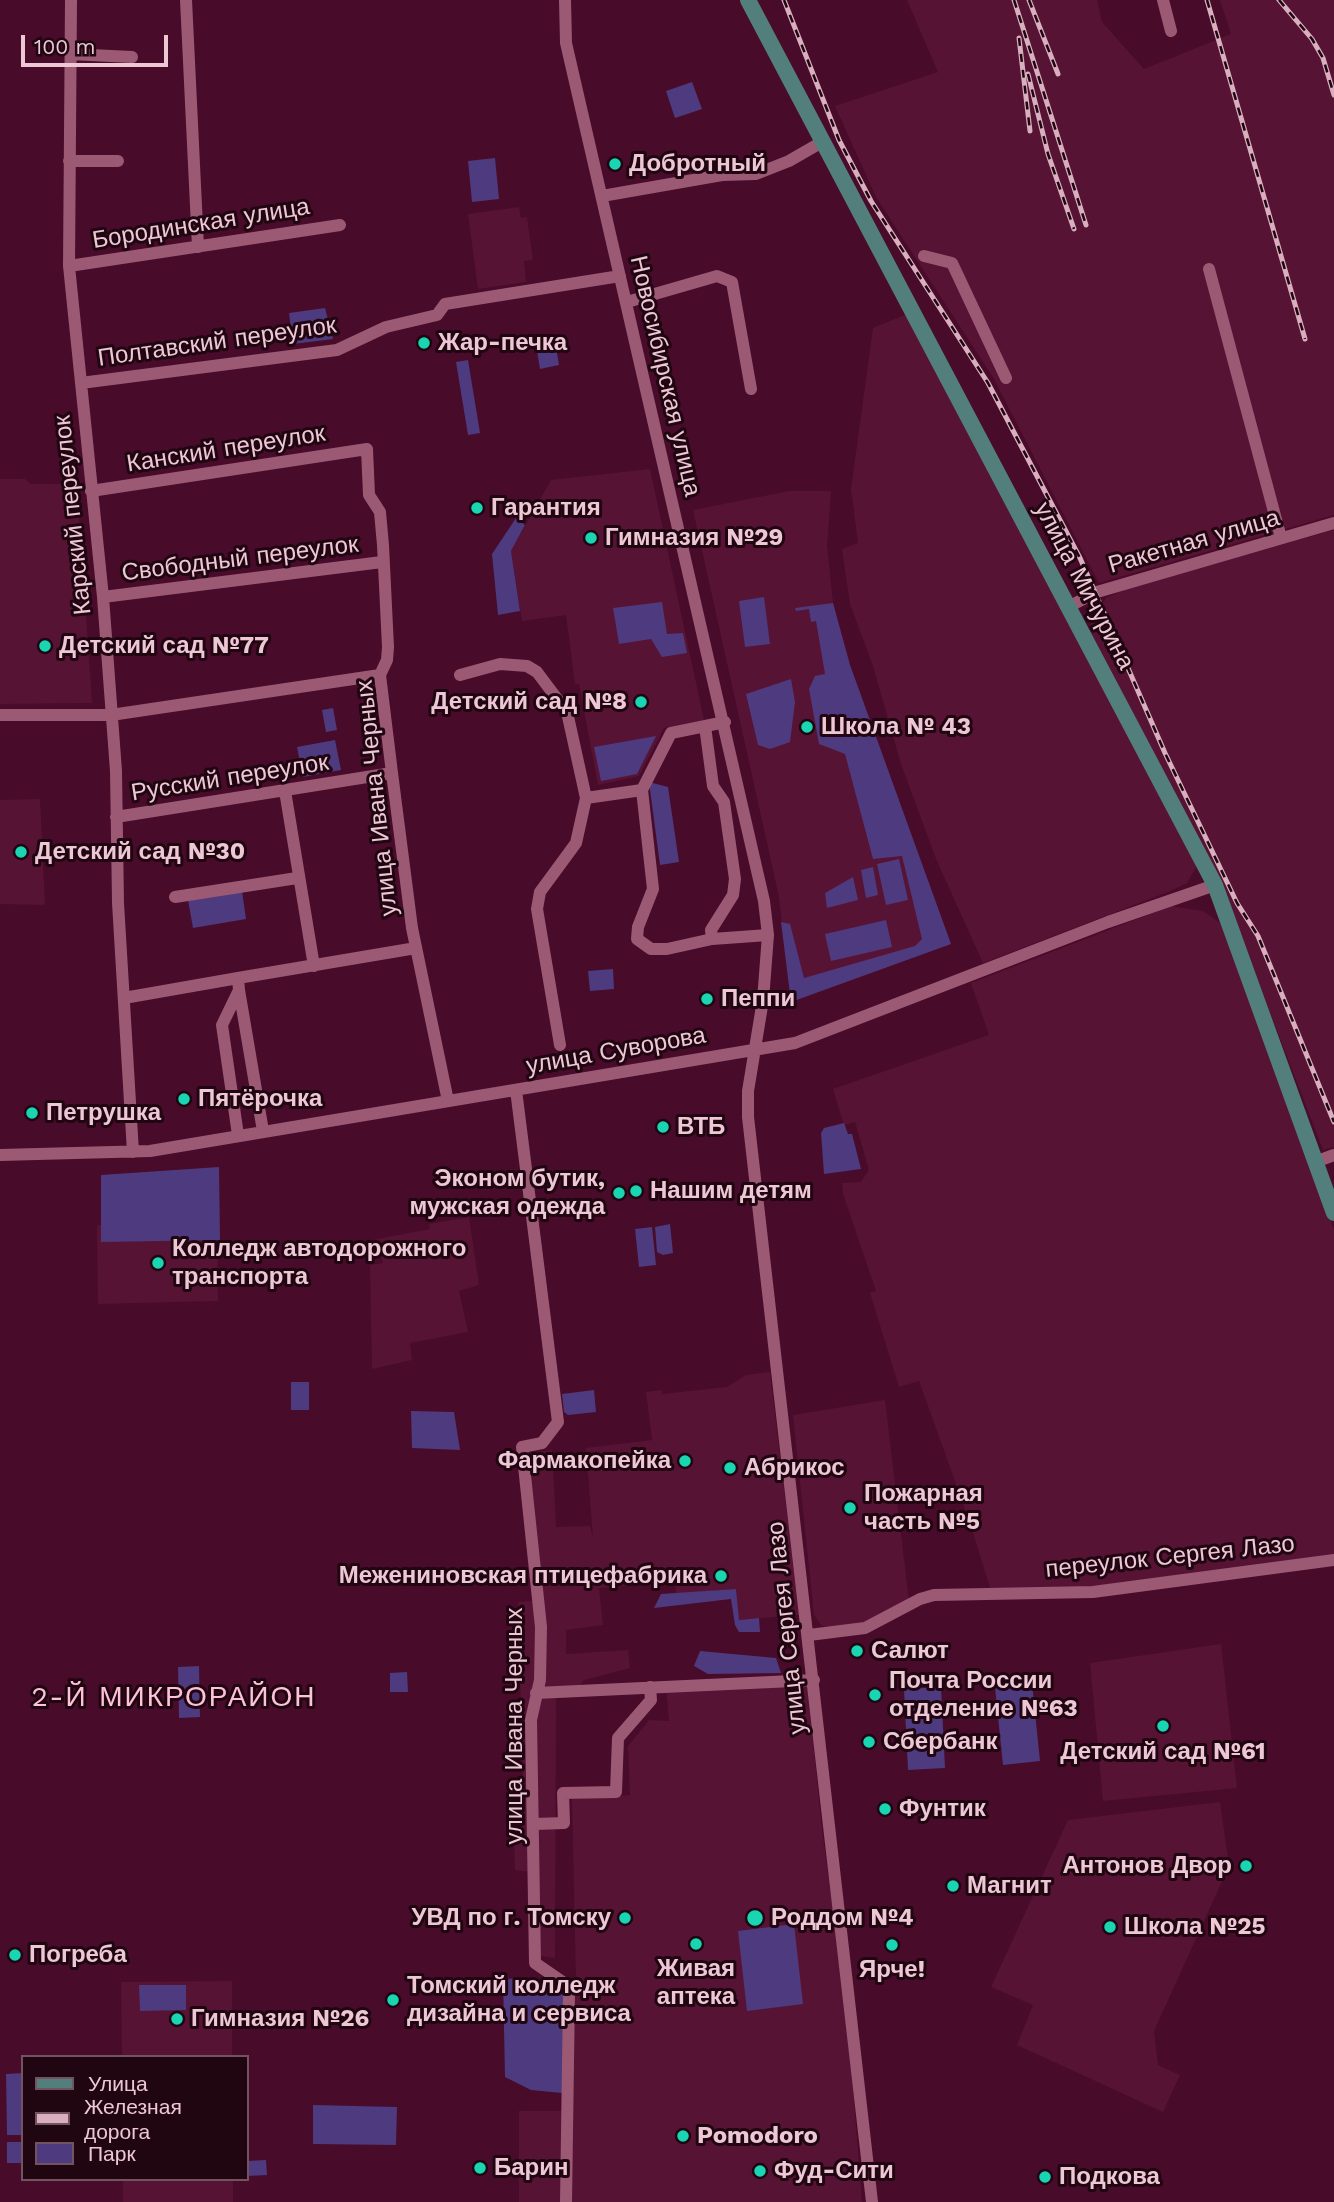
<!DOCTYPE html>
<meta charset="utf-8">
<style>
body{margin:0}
#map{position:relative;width:1334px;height:2202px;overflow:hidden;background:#480b2a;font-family:"Work Sans",sans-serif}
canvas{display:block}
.legend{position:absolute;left:21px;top:2055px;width:228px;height:126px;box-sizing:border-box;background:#1f0611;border:2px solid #72535f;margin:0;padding:9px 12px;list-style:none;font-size:21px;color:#eec7d5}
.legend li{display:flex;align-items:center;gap:14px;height:35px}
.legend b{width:35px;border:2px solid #72535f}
.scale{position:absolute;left:21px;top:35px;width:147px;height:32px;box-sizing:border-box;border:4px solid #eec7d5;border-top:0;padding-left:9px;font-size:21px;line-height:24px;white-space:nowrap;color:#eec7d5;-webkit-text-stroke:5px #1f0611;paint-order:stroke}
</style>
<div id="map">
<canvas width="1334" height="2202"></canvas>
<ul class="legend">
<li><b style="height:9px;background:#527f7b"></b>Улица</li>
<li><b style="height:9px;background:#d9afbf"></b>Железная дорога</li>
<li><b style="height:19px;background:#4e3a7e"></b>Парк</li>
</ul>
<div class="scale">100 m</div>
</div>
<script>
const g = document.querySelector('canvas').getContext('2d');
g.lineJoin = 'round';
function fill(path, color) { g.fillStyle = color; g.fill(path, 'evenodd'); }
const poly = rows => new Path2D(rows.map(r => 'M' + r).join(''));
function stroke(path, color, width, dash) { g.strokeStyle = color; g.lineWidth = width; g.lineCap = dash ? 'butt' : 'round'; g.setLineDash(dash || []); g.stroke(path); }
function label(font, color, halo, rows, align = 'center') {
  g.font = font + ' "Work Sans",sans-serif'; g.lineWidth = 6; g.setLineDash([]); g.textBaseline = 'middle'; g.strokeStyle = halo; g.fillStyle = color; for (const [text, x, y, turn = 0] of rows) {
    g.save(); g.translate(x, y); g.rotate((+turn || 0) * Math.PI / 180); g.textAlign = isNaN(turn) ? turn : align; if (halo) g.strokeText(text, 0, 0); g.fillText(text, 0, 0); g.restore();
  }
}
fill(poly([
 [907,0,1097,0,1102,22,1144,69,1231,34,1220,0,1334,0,1334,515,1099,583,994,379,876,197,835,106,938,72],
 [519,207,521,218,527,217,533,260,524,261,526,282,478,289,468,214],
 [907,314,1193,850,1196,868,1187,883,1168,892,983,963,936,859,901,764,873,666,850,604,842,549,858,543,851,489,873,328],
 [650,469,704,720,664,728,639,776,598,785,579,684,575,684,566,615,522,621,511,551,551,480],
 [0,479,25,479,31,484,77,484,92,703,0,704],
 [789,491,831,491,827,545,833,603,850,665,951,944,791,1002,779,897,693,510],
 [1334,530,1334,1147,1323,1150,1218,877,1089,631,1094,613,1106,598,1125,589],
 [40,799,45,905,0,904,0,800],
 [1171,906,1203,911,1223,925,1334,1230,1334,1556,1092,1588,991,1591,969,1520,919,1381,899,1387,870,1293,876,1291,843,1194,842,1183,861,1182,869,1170,855,1122,844,1125,833,1089,989,1035,971,983],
 [469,1217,479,1285,459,1291,468,1332,410,1343,412,1360,372,1369,370,1265,383,1263,381,1256,370,1257,367,1241,430,1229,429,1224],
 [217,1222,218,1301,98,1304,97,1225],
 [770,1372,799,1615,738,1620,736,1589,676,1594,675,1582,599,1588,603,1625,566,1630,566,1654,628,1650,630,1668,584,1680,579,1687,556,1688,555,1958,531,1955,530,1872,515,1870,512,1787,523,1785,518,1602,532,1601,520,1454,552,1450,556,1527,590,1526,593,1538,586,1448,652,1440,646,1392,662,1390,662,1394,727,1387,746,1375],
 [885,1400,909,1601,864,1624,845,1628,822,1626,814,1615,793,1415],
 [1221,1644,1237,1788,1103,1801,1090,1663],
 [806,1675,822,1829,848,2022,862,2202,519,2202,519,2111,563,2111,567,1992,576,1981,572,1799,630,1795,628,1746,649,1720,669,1721,666,1685],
 [1220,1802,1229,1866,1154,2031,1158,2065,1180,2075,1163,2112,1017,2045,1033,2005,991,1987,1068,1820],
 [232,1981,232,2057,122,2057,121,1982],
 [123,2179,233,2179,233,2202,123,2202]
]), '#571334');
fill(poly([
 [692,82,702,109,675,118,666,91],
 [495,158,499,199,472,202,468,161],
 [325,308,333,339,293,344,289,313],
 [556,347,559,365,540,369,537,351],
 [468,360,480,433,468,435,456,362],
 [516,518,525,525,511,551,520,611,498,615,492,554],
 [764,597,770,644,745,647,739,601],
 [662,602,667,634,683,633,687,653,662,657,651,639,619,644,613,608],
 [833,603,850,665,951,944,791,1002,781,922,790,924,804,978,915,946,922,939,902,856,873,859,845,754,819,744,809,689,815,676,825,674,816,621,811,622,809,609,796,611,795,608],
 [791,679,795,702,790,742,770,749,758,745,746,694],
 [333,708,337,730,326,732,322,710],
 [656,736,637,774,601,781,594,747],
 [335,740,341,770,303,777,297,747],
 [649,782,668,787,679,862,660,865],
 [899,859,908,900,886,905,877,864],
 [873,867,878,895,866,898,861,870],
 [853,877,858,900,827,908,825,893],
 [242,891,246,919,193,928,188,900],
 [886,920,892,947,831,961,825,934],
 [613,969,614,989,590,991,588,971],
 [844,1123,848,1134,852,1134,861,1169,824,1174,821,1133,824,1128],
 [219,1167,220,1240,101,1242,101,1175],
 [670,1224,673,1253,663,1255,657,1252,655,1227],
 [652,1227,656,1265,639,1267,635,1229],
 [291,1382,309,1382,309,1410,291,1410],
 [594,1390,596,1412,568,1415,564,1412,562,1394],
 [411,1411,454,1412,460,1450,412,1448],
 [736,1589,739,1620,759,1618,760,1632,739,1632,735,1625,731,1599,654,1608,661,1594],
 [700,1651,776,1658,781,1673,708,1674,694,1666],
 [199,1666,200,1717,179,1718,178,1667],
 [407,1672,408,1692,390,1692,390,1673],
 [1032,1683,1040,1761,1003,1765,995,1687],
 [941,1687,945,1768,908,1770,904,1689],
 [794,1924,803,2004,747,2011,738,1931],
 [526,1978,564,1995,562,2093,531,2090,505,2077,503,1979],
 [139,1985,186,1985,186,2010,140,2011],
 [23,2073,23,2135,7,2135,6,2074],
 [313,2105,397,2107,396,2145,313,2144],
 [7,2142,23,2142,23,2163,7,2163],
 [266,2160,267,2175,247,2176,247,2161]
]), '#4e3a7e');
stroke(poly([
 [71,0,69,266,103,597,116,771,118,903,133,1152],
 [186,0,198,247],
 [565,0,566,43,764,901,768,935,763,1000,748,1091,748,1117,872,2202],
 [1163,0,1171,31],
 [70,54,132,57],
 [69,161,118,161],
 [602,196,722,175,756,174,789,161,822,142],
 [924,256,952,263,1006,378],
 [69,266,340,225],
 [1209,269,1281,538],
 [627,302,717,276,732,282,751,389],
 [81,383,337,350,386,327,437,315,445,304,620,276],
 [91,491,367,449,369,495,380,512,383,545,388,647,387,660,380,675,392,773,412,928,448,1101],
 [103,597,382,562],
 [1068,607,1097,592,1334,523],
 [460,675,500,664,527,666,537,672,567,712,586,798,576,843,540,892,537,909,560,1045],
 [0,715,111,715,380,675],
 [705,726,713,786,724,802,735,879,733,895,711,930,712,939,768,935],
 [642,790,653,889,638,927,637,939,651,949,667,949,712,939],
 [285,791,314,966],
 [586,798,642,790,671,733,725,722],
 [116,817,392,773],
 [175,897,297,878],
 [239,990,263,1131],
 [124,998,238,978],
 [516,1090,558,1422,542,1443,522,1447,541,1627,540,1680,531,1720,535,1963,564,1983,569,1993,566,2202],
 [238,1135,222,1025,239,990,238,978,416,948],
 [0,1155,150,1151,795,1043,1108,922,1215,885],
 [1315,1162,1334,1155],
 [809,1635,865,1628,920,1599,934,1595,1093,1592,1334,1560],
 [536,1693,814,1680],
 [535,1824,564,1823,563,1793,616,1792,618,1738,651,1700,650,1687]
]), '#9c5974', 12);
stroke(poly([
 [748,0,1215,885,1334,1213]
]), '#527f7b', 16);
const rail = poly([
 [784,0,839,140,871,201,988,383,1080,558,1165,753,1237,903,1258,936,1334,1122],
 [1014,0,1086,225],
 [1029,0,1058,74],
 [1207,0,1305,339],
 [1279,0,1312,39,1323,58,1334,95],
 [1019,38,1030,131],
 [1028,74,1048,154,1074,229]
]);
stroke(rail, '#d9afbf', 5);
stroke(rail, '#1f0611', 2.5, [8]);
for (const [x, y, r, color] of [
 [615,164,7,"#19d5b2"],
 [424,343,7,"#19d5b2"],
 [477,508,7,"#19d5b2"],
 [591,538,7,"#19d5b2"],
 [45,646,7,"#19d5b2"],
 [641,702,7,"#19d5b2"],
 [807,727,7,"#19d5b2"],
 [21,852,7,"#19d5b2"],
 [707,999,7,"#19d5b2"],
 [184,1099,7,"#19d5b2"],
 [32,1113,7,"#19d5b2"],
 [663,1127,7,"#19d5b2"],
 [636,1191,7,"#19d5b2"],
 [619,1193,7,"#19d5b2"],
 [158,1263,7,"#19d5b2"],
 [685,1461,7,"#19d5b2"],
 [730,1468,7,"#19d5b2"],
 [850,1508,7,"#19d5b2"],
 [721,1576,7,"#19d5b2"],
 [857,1651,7,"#19d5b2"],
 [875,1695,7,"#19d5b2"],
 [1163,1726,7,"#19d5b2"],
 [869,1742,7,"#19d5b2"],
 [885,1809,7,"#19d5b2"],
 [1246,1866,7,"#19d5b2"],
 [953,1886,7,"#19d5b2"],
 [625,1918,7,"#19d5b2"],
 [755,1918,9,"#19d5b2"],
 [1110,1927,7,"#19d5b2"],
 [696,1944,7,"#19d5b2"],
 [892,1945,7,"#19d5b2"],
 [15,1955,7,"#19d5b2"],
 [393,2000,7,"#19d5b2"],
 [177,2019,7,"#19d5b2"],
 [683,2136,7,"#19d5b2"],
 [480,2168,7,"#19d5b2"],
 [760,2171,7,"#19d5b2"],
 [1045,2177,7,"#19d5b2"]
]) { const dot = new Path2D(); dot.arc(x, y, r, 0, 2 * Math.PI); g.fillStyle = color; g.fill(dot); stroke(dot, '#1f0611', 2.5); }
label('bold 24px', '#eec7d5', '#1f0611', [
 ["Добротный",629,164],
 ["Жар-печка",438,343],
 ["Гарантия",491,508],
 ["Гимназия №29",605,538],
 ["Детский сад №77",59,646],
 ["Детский сад №8",627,702,"right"],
 ["Школа № 43",821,727],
 ["Детский сад №30",35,852],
 ["Пеппи",721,999],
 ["Пятёрочка",198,1099],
 ["Петрушка",46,1113],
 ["ВТБ",677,1127],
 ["Эконом бутик,",605,1179,"right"],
 ["мужская одежда",605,1207,"right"],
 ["Нашим детям",650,1191],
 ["Колледж автодорожного",172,1249],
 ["транспорта",172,1277],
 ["Фармакопейка",671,1461,"right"],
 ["Абрикос",744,1468],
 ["Пожарная",864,1494],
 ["часть №5",864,1522],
 ["Межениновская птицефабрика",707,1576,"right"],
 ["Салют",871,1651],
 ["Почта России",889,1681],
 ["отделение №63",889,1709],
 ["Сбербанк",883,1742],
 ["Детский сад №61",1163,1752,"center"],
 ["Фунтик",899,1809],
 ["Антонов Двор",1232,1866,"right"],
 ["Магнит",967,1886],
 ["УВД по г. Томску",611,1918,"right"],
 ["Роддом №4",771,1918],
 ["Школа №25",1124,1927],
 ["Погреба",29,1955],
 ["Живая",696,1969,"center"],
 ["аптека",696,1997,"center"],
 ["Ярче!",892,1970,"center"],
 ["Томский колледж",407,1986],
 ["дизайна и сервиса",407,2014],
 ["Гимназия №26",191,2019],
 ["Pomodoro",697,2136],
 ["Барин",494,2168],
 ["Фуд-Сити",774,2171],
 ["Подкова",1059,2177]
], 'left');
label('24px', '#eec7d5', '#1f0611', [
 ["Бородинская улица",201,224,-9],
 ["Полтавский переулок",217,342,-8],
 ["Новосибирская улица",665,376,77],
 ["Канский переулок",226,449,-9],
 ["Карский переулок",73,515,-96],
 ["Ракетная улица",1194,542,-16],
 ["Свободный переулок",240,559,-7],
 ["улица Мичурина",1084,586,62],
 ["Русский переулок",230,778,-9],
 ["улица Ивана Черных",377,798,-96],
 ["улица Суворова",616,1051,-10],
 ["переулок Сергея Лазо",1170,1557,-6],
 ["улица Сергея Лазо",787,1628,-96],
 ["улица Ивана Черных",515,1726,-90]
]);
g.letterSpacing = '2px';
label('28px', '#fec1d7', '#1f0611', [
 ["2-Й МИКРОРАЙОН",174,1698]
]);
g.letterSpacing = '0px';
</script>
